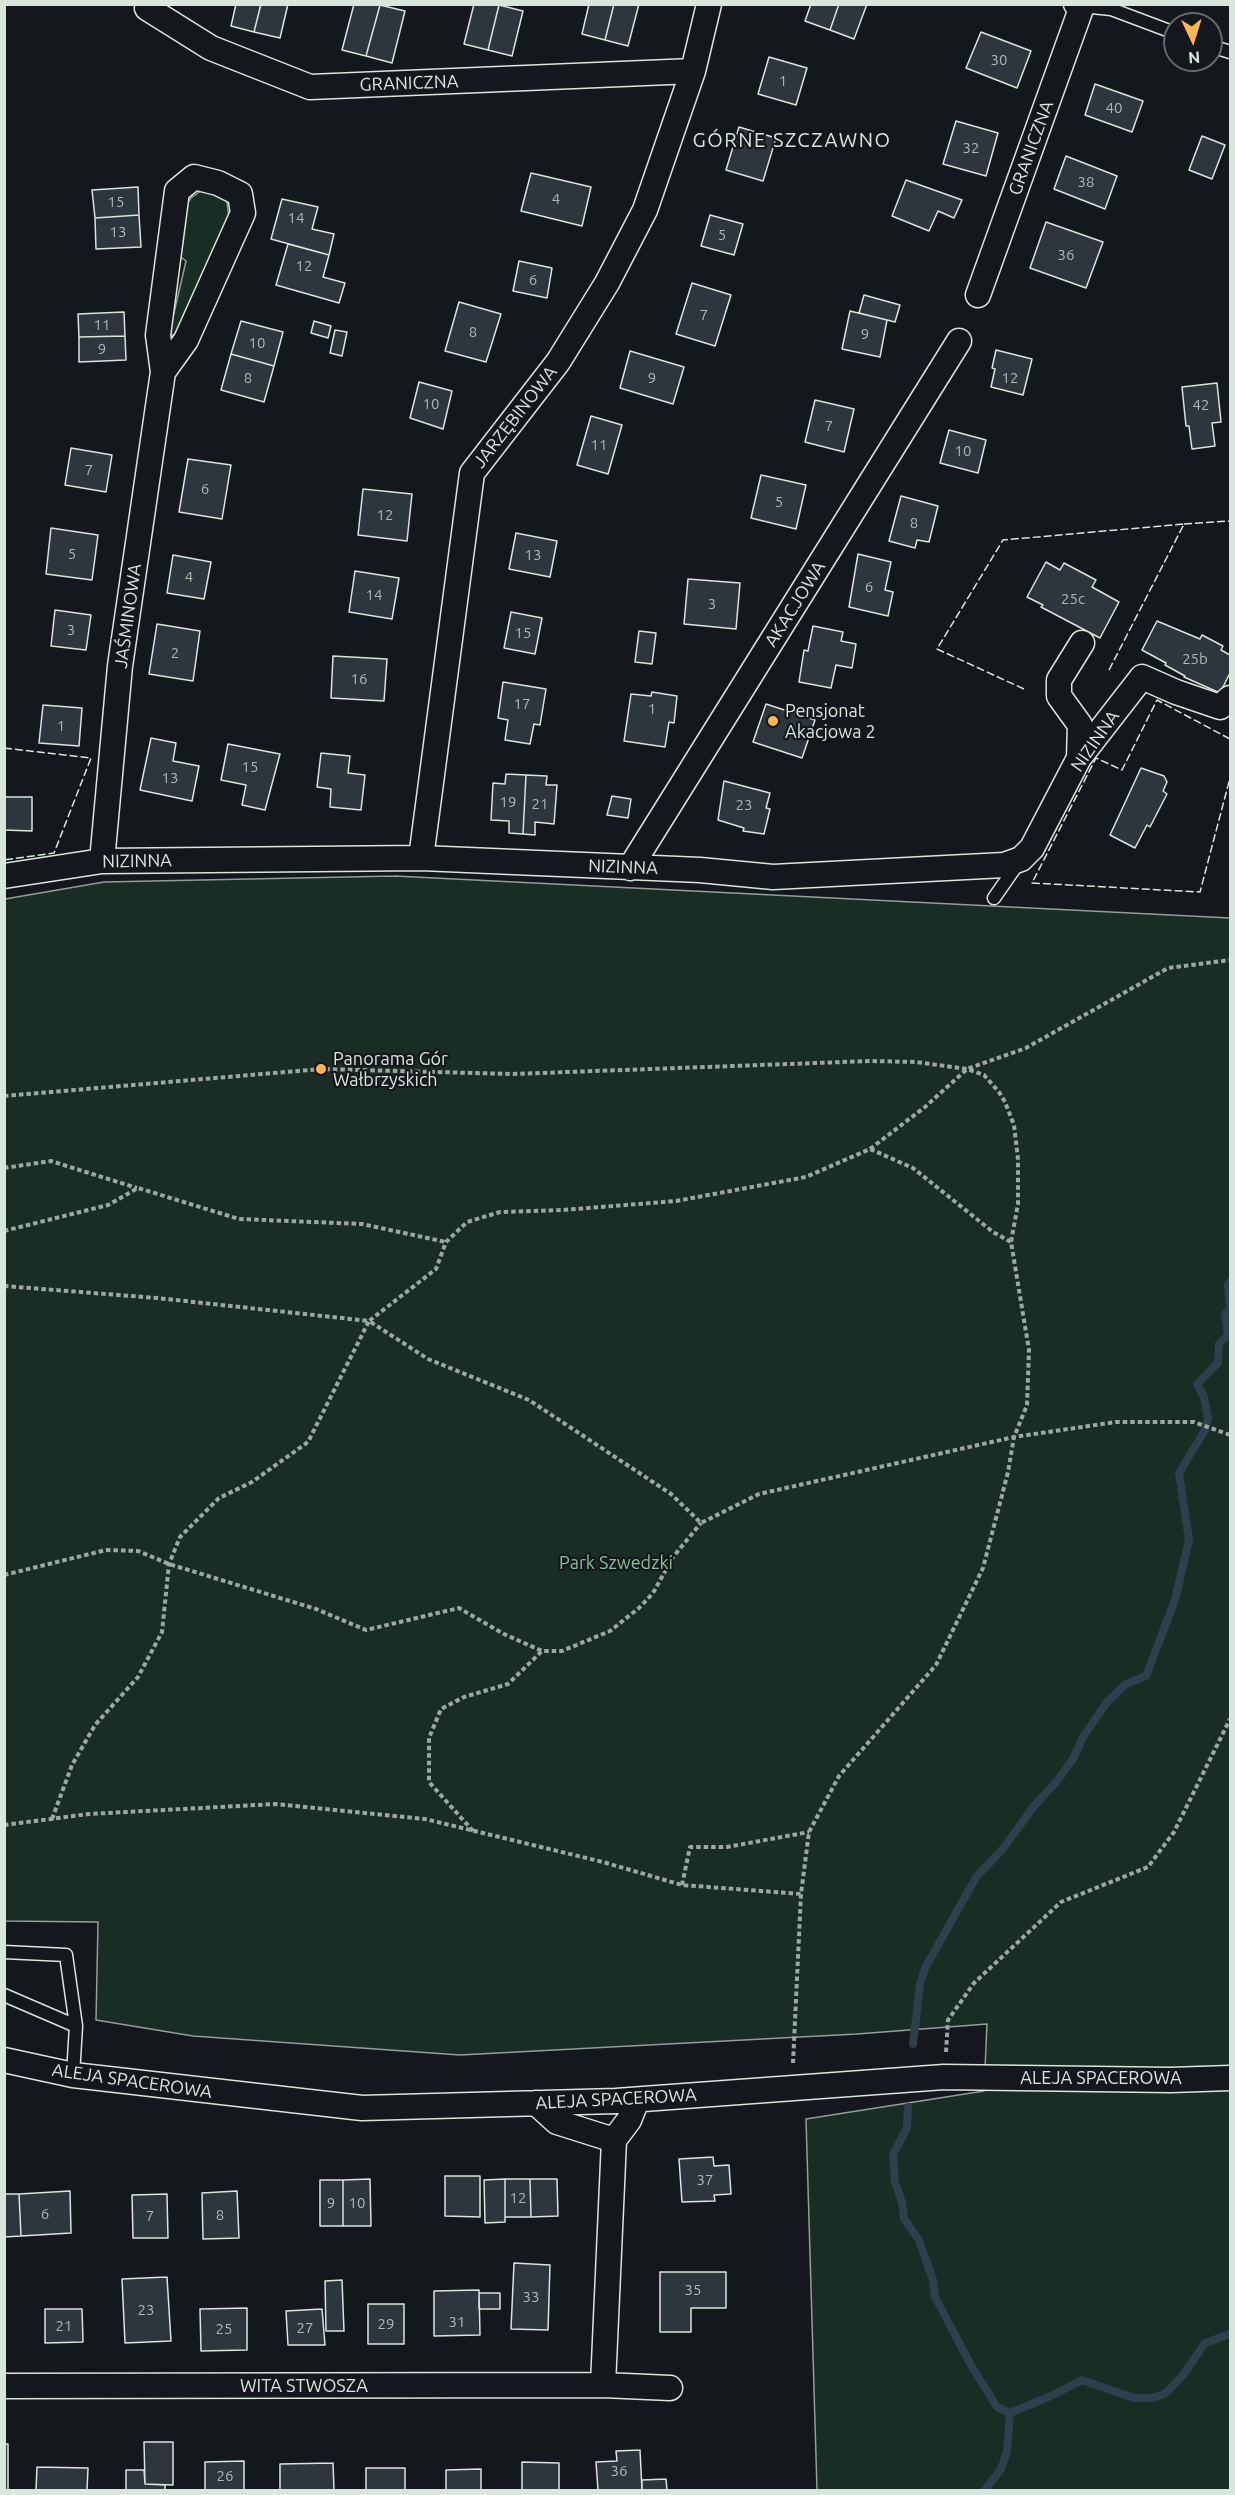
<!DOCTYPE html>
<meta charset="utf-8">
<style>
body{margin:0}
#map{position:relative;width:1235px;height:2495px;overflow:hidden;background:#14181c;font-family:Ubuntu,sans-serif}
canvas{display:block}
.frame{position:absolute;inset:0;border:6px solid #d8e6dc;pointer-events:none}
.north{position:absolute;left:1163px;top:12px;width:60px;height:60px;box-sizing:border-box;background:#14181c;border:2px solid #626a69;border-radius:50%;rotate:176deg;font-size:16px;font-weight:700;line-height:24px;text-align:center;color:#d8e6dc}
.north::after{content:'';display:block;margin:auto;width:21px;height:27px;background:#ffb74d;clip-path:polygon(50% 0,100% 100%,50% 72%,0 100%)}
</style>
<div id="map">
<canvas width="1235" height="2495"></canvas>
<div class="frame"></div>
<div class="north">N</div>
</div>
<script>
const g = document.querySelector('canvas').getContext('2d');
g.lineJoin = 'round';
function fill(path, color) { g.fillStyle = color; g.fill(path, 'evenodd'); }
const poly = rows => new Path2D(rows.map(r => 'M' + r).join(''));
function stroke(path, color, width, dash) { g.strokeStyle = color; g.lineWidth = width; g.lineCap = dash ? 'butt' : 'round'; g.setLineDash(dash || []); g.stroke(path); }
function label(font, color, halo, rows, align = 'center') {
  g.font = font + ' Ubuntu,sans-serif'; g.lineWidth = 4.5; g.setLineDash([]); g.textBaseline = 'middle'; g.strokeStyle = halo; g.fillStyle = color; for (const [text, x, y, turn = 0] of rows) {
    g.save(); g.translate(x, y); g.rotate((+turn || 0) * Math.PI / 180); g.textAlign = isNaN(turn) ? turn : align; if (halo) g.strokeText(text, 0, 0); g.fillText(text, 0, 0); g.restore();
  }
}
const green = poly([
 [202,190,226,195,229,218,175,335,171,335,166,329,166,321,174,313,186,261,177,254,185,207,191,198,202,190],
 [395,876,1230,918,1230,2490,817,2490,806,2119,984,2091,987,2024,857,2034,460,2055,193,2036,96,2020,98,1922,5,1921,5,899,104,882,395,876]
]);
fill(green, '#1a2d24');
stroke(green, '#939e99', 1.5);
stroke(poly([
 [913,2044,920,1983,926,1966,977,1876,1002,1850,1034,1806,1057,1781,1073,1759,1083,1737,1107,1702,1126,1684,1146,1676,1175,1600,1189,1540,1179,1473,1205,1430,1208,1418,1204,1397,1197,1384,1218,1363,1219,1344,1228,1335,1225,1314,1230,1308,1228,1285,1230,1282],
 [908,2107,907,2128,893,2154,895,2182,902,2202,904,2219,919,2240,933,2280,935,2297,972,2367,997,2407,1010,2413],
 [985,2490,1001,2469,1007,2452,1010,2413,1051,2396,1082,2380,1134,2398,1153,2398,1166,2393,1184,2374,1205,2343,1230,2334]
]), '#2f3f4d', 8);
const building = poly([
 [236,4,261,4,254,32,231,26,236,4],
 [261,4,288,4,280,38,254,32,261,4],
 [354,4,380,5,366,56,342,50,354,4],
 [474,4,499,5,488,50,464,44,474,4],
 [589,4,614,4,605,40,582,34,589,4],
 [614,4,639,4,628,46,605,40,614,4],
 [811,4,839,4,830,30,805,21,811,4],
 [839,4,867,4,854,39,830,30,839,4],
 [380,5,405,11,392,63,366,56,380,5],
 [499,5,523,11,512,56,488,50,499,5],
 [981,32,1031,51,1017,88,966,68,981,32],
 [769,57,807,68,796,105,758,94,769,57],
 [1095,84,1143,101,1132,132,1085,115,1095,84],
 [956,121,998,133,986,176,943,164,956,121],
 [739,127,776,138,763,181,726,170,739,127],
 [1202,136,1225,145,1212,179,1189,170,1202,136],
 [1066,156,1117,176,1105,209,1054,189,1066,156],
 [531,173,591,187,582,226,521,211,531,173],
 [906,180,962,200,954,218,938,211,929,231,892,216,906,180],
 [138,187,139,215,95,218,92,190,138,187],
 [282,199,318,207,312,229,334,234,329,255,271,239,282,199],
 [139,215,141,247,96,249,95,218,139,215],
 [710,215,743,224,734,255,701,246,710,215],
 [1046,222,1103,242,1086,288,1030,268,1046,222],
 [288,244,329,255,323,277,345,283,339,303,276,285,288,244],
 [519,261,552,268,547,298,513,291,519,261],
 [692,283,731,295,715,346,676,334,692,283],
 [864,295,900,305,895,322,859,313,864,295],
 [459,302,501,314,486,362,445,351,459,302],
 [850,311,887,320,880,357,842,349,850,311],
 [124,312,125,336,79,337,78,314,124,312],
 [241,321,283,332,274,366,231,354,241,321],
 [314,321,331,326,328,338,311,333,314,321],
 [335,330,347,332,342,356,330,353,335,330],
 [125,336,126,360,79,362,79,337,125,336],
 [996,350,1032,359,1023,395,991,387,995,369,992,368,996,350],
 [630,351,684,367,673,404,620,388,630,351],
 [231,354,274,366,264,402,221,390,231,354],
 [419,382,452,391,443,429,410,418,419,382],
 [1217,383,1221,422,1212,423,1215,446,1192,449,1189,426,1186,426,1182,387,1217,383],
 [815,400,854,409,844,452,805,442,815,400],
 [591,416,622,425,608,474,577,465,591,416],
 [949,430,986,440,978,473,940,463,949,430],
 [71,448,112,455,106,492,65,485,71,448],
 [188,459,231,465,222,519,179,512,188,459],
 [761,475,806,485,796,529,751,518,761,475],
 [363,489,412,494,407,541,358,535,363,489],
 [901,496,938,506,929,542,917,540,915,548,889,541,901,496],
 [51,528,98,535,92,580,46,574,51,528],
 [516,533,557,541,550,577,509,569,516,533],
 [858,554,891,562,885,590,893,592,888,616,849,607,858,554],
 [173,555,211,562,204,599,167,593,173,555],
 [1046,562,1060,570,1064,563,1096,580,1092,587,1119,602,1100,638,1041,607,1043,605,1027,597,1046,562],
 [355,571,399,578,392,619,349,612,355,571],
 [688,579,740,583,736,629,684,624,688,579],
 [55,610,91,615,86,650,51,646,55,610],
 [511,612,542,618,535,654,504,648,511,612],
 [1157,621,1200,639,1202,635,1223,646,1221,650,1230,655,1230,673,1220,693,1184,677,1185,676,1165,665,1166,663,1142,650,1157,621],
 [157,624,200,631,193,681,149,674,157,624],
 [813,626,843,632,841,641,856,644,852,668,836,665,831,688,799,682,804,650,808,651,813,626],
 [639,631,656,633,652,664,635,662,639,631],
 [333,656,387,659,384,701,331,698,333,656],
 [503,682,546,689,540,725,534,724,530,744,505,740,508,720,498,718,503,682],
 [652,692,677,696,674,723,669,722,665,747,624,741,631,694,651,696,652,692],
 [766,704,815,720,802,758,753,742,766,704],
 [43,705,82,708,79,746,39,743,43,705],
 [151,738,176,743,173,761,199,766,192,801,140,790,151,738],
 [228,744,280,754,265,810,242,805,246,785,221,780,228,744],
 [321,753,350,756,348,773,365,775,361,810,330,807,331,789,317,787,321,753],
 [1141,768,1164,776,1167,782,1163,791,1167,794,1150,827,1147,825,1135,848,1110,835,1141,768],
 [506,774,526,775,523,834,509,833,509,821,491,820,493,783,505,784,506,774],
 [526,775,547,776,546,785,557,785,554,824,535,822,535,835,523,834,526,775],
 [724,781,770,793,766,808,770,809,764,834,743,831,744,828,718,820,724,781],
 [612,796,631,799,628,818,607,815,612,796],
 [4,797,32,797,32,831,4,830,4,797],
 [713,2157,714,2166,729,2165,731,2194,714,2195,715,2201,682,2202,679,2159,713,2157],
 [445,2176,480,2176,480,2217,445,2216,445,2176],
 [370,2179,371,2226,343,2226,343,2180,370,2179],
 [505,2179,530,2179,531,2217,505,2217,505,2179],
 [505,2179,505,2222,485,2223,484,2180,505,2179],
 [530,2179,557,2179,558,2216,531,2217,530,2179],
 [320,2180,343,2180,343,2226,320,2226,320,2180],
 [70,2191,71,2233,21,2236,19,2194,70,2191],
 [237,2191,239,2238,203,2239,202,2193,237,2191],
 [4,2194,19,2194,21,2236,4,2237,4,2194],
 [167,2194,168,2238,133,2238,132,2195,167,2194],
 [514,2263,550,2265,548,2330,511,2329,514,2263],
 [660,2272,726,2272,726,2308,691,2308,691,2332,660,2332,660,2272],
 [167,2277,171,2341,125,2343,122,2279,167,2277],
 [342,2280,344,2331,326,2331,325,2281,342,2280],
 [479,2290,480,2335,434,2336,434,2291,479,2290],
 [479,2293,500,2293,500,2309,479,2309,479,2293],
 [368,2304,404,2304,404,2344,368,2344,368,2304],
 [247,2308,247,2350,201,2351,200,2309,247,2308],
 [45,2309,82,2309,83,2342,45,2343,45,2309],
 [322,2309,325,2345,288,2345,286,2311,322,2309],
 [144,2442,173,2442,173,2485,145,2484,144,2442],
 [4,2444,8,2444,8,2490,4,2490,4,2444],
 [640,2450,642,2490,598,2490,596,2462,617,2461,616,2451,640,2450],
 [244,2461,244,2490,205,2490,205,2462,244,2461],
 [522,2462,559,2463,559,2490,522,2490,522,2462],
 [333,2463,334,2490,280,2490,280,2464,333,2463],
 [37,2467,88,2468,87,2490,36,2490,37,2467],
 [366,2468,405,2468,405,2490,366,2490,366,2468],
 [481,2469,481,2490,446,2490,446,2470,481,2469],
 [126,2470,144,2470,145,2484,165,2485,165,2490,126,2490,126,2470],
 [666,2479,667,2490,642,2490,642,2480,666,2479]
]);
fill(building, '#2c363c');
stroke(building, '#d8e6dc', 1.5);
const service = poly([
 [1082,6,1111,9,1175,33],
 [1211,46,1230,52],
 [994,898,1019,862],
 [4,1952,66,1955,76,2026,73,2075],
 [4,1995,76,2026]
]);
const minor = poly([
 [149,4,147,8,211,48,310,87,693,71],
 [978,295,1082,6,1076,4],
 [1079,758,1080,725,1059,696,1059,680,1082,643],
 [421,858,472,473,558,362,607,283,645,210,693,71,709,4],
 [102,861,120,666,163,372,158,335,177,191,194,177,218,183,240,194,243,213,186,340,163,372],
 [630,868,959,341],
 [4,876,102,861,421,858,700,870,773,877,1004,865,1021,859,1032,848,1079,758,1142,677,1176,692,1220,707,1230,698],
 [4,2060,73,2075,362,2108,616,2101,944,2077,1171,2080,1230,2078],
 [536,2103,557,2122,614,2140,603,2385],
 [614,2140,629,2120,637,2100],
 [4,2386,603,2385,670,2388]
]);
stroke(service, '#d8e6dc', 15);
stroke(minor, '#d8e6dc', 27);
stroke(poly([
 [4,1096,321,1069,513,1074,871,1061,916,1062,967,1069,984,1075,999,1092,1005,1102,1014,1125,1018,1159,1018,1204,1011,1242,1029,1350,1027,1405,1014,1437,1008,1472,983,1568,936,1665,839,1776,809,1832,801,1894,793,2063],
 [870,1149,925,1107,967,1069,1026,1048,1168,968,1230,960],
 [4,1168,51,1161,137,1188],
 [4,1231,108,1205,138,1188,239,1219,362,1224,446,1242],
 [4,1286,157,1298,369,1321,436,1269,446,1242,467,1222,500,1212,563,1210,676,1201,806,1177,870,1149,913,1168,993,1232,1011,1242],
 [4,1575,106,1550,138,1551,169,1564,316,1609,366,1630,459,1608,504,1634,542,1651,562,1651,610,1631,639,1608,653,1593,673,1557,701,1523],
 [52,1819,72,1765,95,1725,138,1677,162,1632,169,1564,180,1537,219,1498,252,1482,308,1442,369,1321,428,1359,529,1400,671,1494,701,1523,759,1494,1014,1437,1116,1422,1194,1422,1230,1435],
 [4,1825,89,1814,276,1804,425,1819,603,1862,682,1885,801,1894],
 [473,1831,429,1782,429,1738,441,1709,464,1697,508,1684,542,1651],
 [682,1885,690,1847,727,1847,809,1832],
 [946,2052,948,2020,974,1983,1061,1902,1148,1867,1174,1832,1230,1719]
]), '#9da8a2', 4, [4.5, 3]);
stroke(service, '#14181c', 12);
stroke(minor, '#14181c', 24);
stroke(poly([
 [1184,524,1230,521],
 [1024,689,937,649,1003,540,1184,524,1108,672],
 [1230,739,1157,700,1122,770,1096,758,1032,883,1200,892,1230,778],
 [4,748,91,758,54,853,4,860]
]), '#d8e6dc', 1.5, [8, 3]);
for (const [x, y, r, color] of [
 [773,721,6,"#ffb74d"],
 [321,1069,6,"#ffb74d"]
]) { const dot = new Path2D(); dot.arc(x, y, r, 0, 2 * Math.PI); g.fillStyle = color; g.fill(dot); stroke(dot, '#14181c', 2); }
label('15px', '#adbab4', null, [
 ["30",999,60],
 ["1",783,81],
 ["40",1114,108],
 ["32",971,148],
 ["38",1086,182],
 ["4",556,199],
 ["15",116,202],
 ["14",296,218],
 ["13",118,232],
 ["5",722,235],
 ["36",1066,255],
 ["12",304,266],
 ["6",533,280],
 ["7",704,315],
 ["11",102,325],
 ["8",473,332],
 ["9",865,334],
 ["10",257,343],
 ["9",102,349],
 ["8",248,378],
 ["9",652,378],
 ["12",1010,378],
 ["10",431,404],
 ["42",1201,405],
 ["7",829,426],
 ["11",599,445],
 ["10",963,451],
 ["7",89,470],
 ["6",205,489],
 ["5",779,502],
 ["12",385,515],
 ["8",914,523],
 ["5",72,554],
 ["13",533,555],
 ["4",189,577],
 ["6",869,587],
 ["14",374,595],
 ["25c",1073,599],
 ["3",712,604],
 ["3",71,630],
 ["15",523,633],
 ["2",175,653],
 ["25b",1195,659],
 ["16",359,679],
 ["17",522,704],
 ["1",652,709],
 ["1",61,726],
 ["15",250,767],
 ["13",170,778],
 ["19",508,802],
 ["21",540,804],
 ["23",744,805],
 ["37",705,2180],
 ["12",518,2198],
 ["9",331,2203],
 ["10",357,2203],
 ["6",45,2214],
 ["8",220,2215],
 ["7",150,2216],
 ["35",693,2290],
 ["33",531,2297],
 ["23",146,2310],
 ["31",457,2322],
 ["29",386,2324],
 ["21",64,2326],
 ["27",305,2328],
 ["25",224,2329],
 ["36",619,2471],
 ["26",225,2476]
]);
label('18px', '#d8e6dc', '#14181c', [
 ["GRANICZNA",409,83,-2],
 ["GRANICZNA",1031,148,-70],
 ["JARZĘBINOWA",515,417,-52],
 ["AKACJOWA",795,604,-58],
 ["JAŚMINOWA",128,616,-82],
 ["NIZINNA",1095,741,-55],
 ["NIZINNA",137,861,-1],
 ["NIZINNA",623,867,2],
 ["ALEJA SPACEROWA",1101,2078],
 ["ALEJA SPACEROWA",132,2081,8],
 ["ALEJA SPACEROWA",616,2099,-3],
 ["WITA STWOSZA",304,2386]
]);
label('18px', '#d8e6dc', '#14181c', [
 ["Pensjonat",785,711],
 ["Akacjowa 2",785,732],
 ["Panorama Gór",333,1059],
 ["Wałbrzyskich",333,1080]
], 'left');
label('18px', '#8ac095', '#14181c', [
 ["Park Szwedzki",616,1563]
]);
g.letterSpacing = '1.5px';
label('20px', '#d8e6dc', '#14181c', [
 ["GÓRNE SZCZAWNO",792,140]
]);
g.letterSpacing = '0px';
</script>
